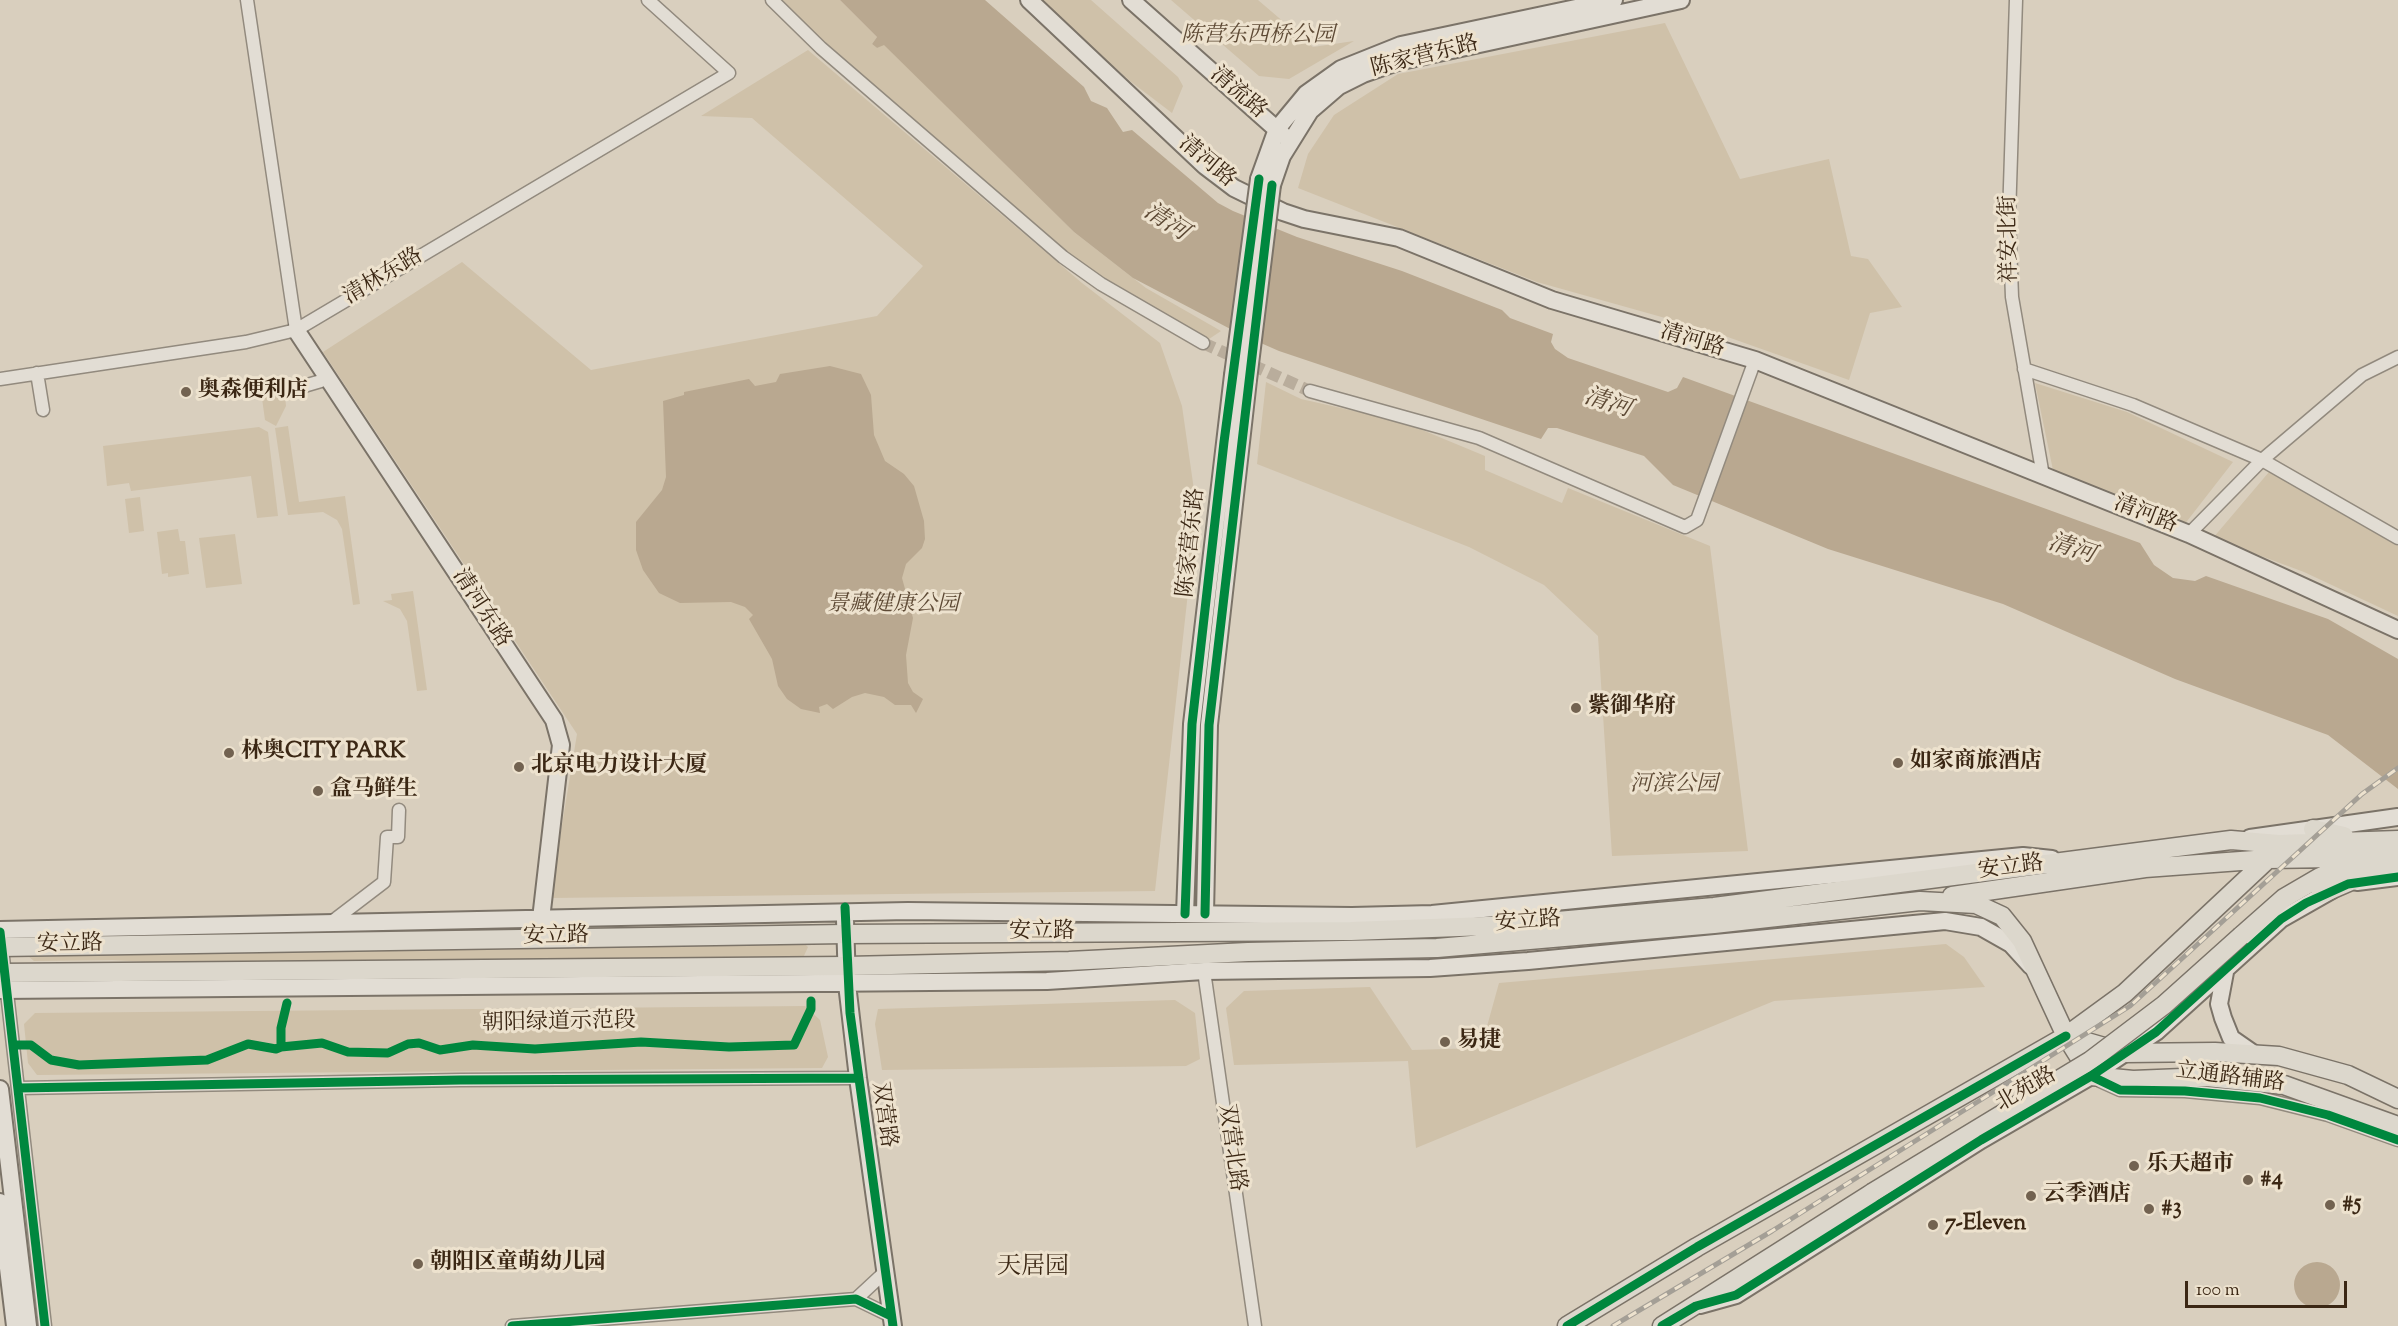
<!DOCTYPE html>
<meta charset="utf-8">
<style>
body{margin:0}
#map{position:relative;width:2398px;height:1326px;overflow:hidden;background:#d9cfbe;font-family:"Sorts Mill Goudy",serif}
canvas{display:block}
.scale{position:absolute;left:2185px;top:1281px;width:162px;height:27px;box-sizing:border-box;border:3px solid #3b2714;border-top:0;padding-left:8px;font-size:18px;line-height:21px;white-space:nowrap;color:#3b2714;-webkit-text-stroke:4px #ede2ce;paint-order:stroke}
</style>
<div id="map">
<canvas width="2398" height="1326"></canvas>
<div class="scale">100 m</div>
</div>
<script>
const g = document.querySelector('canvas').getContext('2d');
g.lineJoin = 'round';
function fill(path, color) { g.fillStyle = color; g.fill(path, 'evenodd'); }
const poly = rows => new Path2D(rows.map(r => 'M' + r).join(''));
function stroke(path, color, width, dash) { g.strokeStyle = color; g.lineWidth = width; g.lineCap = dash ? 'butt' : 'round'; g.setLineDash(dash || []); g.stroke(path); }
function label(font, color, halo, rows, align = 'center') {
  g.font = font + ' "Sorts Mill Goudy","Noto Serif SC",serif'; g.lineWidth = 6; g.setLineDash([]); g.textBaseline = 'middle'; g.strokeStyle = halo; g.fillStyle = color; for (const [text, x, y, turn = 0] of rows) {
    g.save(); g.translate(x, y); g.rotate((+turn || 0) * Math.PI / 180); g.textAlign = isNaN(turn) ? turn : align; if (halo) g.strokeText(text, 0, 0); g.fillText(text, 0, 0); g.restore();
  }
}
fill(poly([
 [772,0,840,0,877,37,872,44,877,48,884,44,1074,232,1146,288,1221,331,1203,343,1101,284],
 [1039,0,1091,0,1178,77,1183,86,1172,113,1130,81],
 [1171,0,1258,0,1313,47,1354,41,1289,79,1259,76],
 [1665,23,1740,179,1829,159,1851,256,1868,259,1902,307,1870,313,1849,380,1708,330,1537,282,1298,188,1308,154,1334,115,1398,74],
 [808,50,1082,283,1160,343,1182,406,1197,511,1155,891,550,898,577,734,323,352,462,262,591,370,877,316,923,266,752,118,701,116],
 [279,381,281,396,285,396,286,406,276,426,265,420,260,384],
 [1266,382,1301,399,1403,422,1485,456,1485,470,1562,503,1568,488,1710,546,1748,851,1612,856,1598,636,1544,585,1469,547,1257,464],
 [2035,383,2127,412,2233,462,2184,525,2054,475],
 [288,426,299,502,345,496,360,604,353,605,342,529,337,520,323,512,288,515,275,428],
 [259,427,268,432,278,516,257,518,251,476,131,491,129,483,107,486,103,446],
 [2269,472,2398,546,2398,616,2304,572,2213,538],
 [140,497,144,531,129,533,125,499],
 [178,529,180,541,185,541,189,574,168,577,168,573,162,574,157,532],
 [235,534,242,584,206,588,199,538],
 [413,591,427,690,417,691,407,621,400,609,383,601,392,600,391,594],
 [803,942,808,947,803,958,221,966,112,960,34,961,28,956,32,950],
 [1946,944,1964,957,1985,987,1774,1001,1416,1148,1408,1061,1234,1065,1226,1008,1244,991,1370,987,1412,1050,1481,1048,1499,983],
 [1175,1000,1195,1013,1200,1059,1186,1066,882,1070,875,1024,878,1009],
 [805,1006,820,1020,828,1057,822,1068,37,1075,28,1063,24,1024,35,1013]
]), '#cfc1a9');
fill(poly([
 [840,0,985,0,1084,87,1091,101,1107,108,1123,132,1132,130,1218,203,1233,211,1297,237,1402,271,1502,310,1510,318,1553,334,1551,342,1555,349,1568,358,1668,392,1677,388,1683,377,2140,543,2154,565,2173,578,2195,581,2206,576,2328,619,2398,659,2398,789,2328,735,2175,679,2003,604,1828,549,1673,485,1644,456,1557,428,1548,428,1541,439,1279,351,1238,333,1133,278,1074,232,884,45,877,48,872,44,877,37],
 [830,366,861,374,871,395,874,435,885,461,904,474,914,486,924,521,925,539,922,548,906,564,902,578,913,618,906,655,908,683,913,692,923,699,916,713,911,705,895,705,884,697,865,693,852,697,833,709,827,704,819,707,820,713,801,709,787,699,778,686,772,659,749,619,753,615,745,607,731,602,680,603,659,593,643,570,636,550,636,522,662,490,666,477,663,401,684,395,684,392,749,379,755,386,776,382,780,374],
 '2294 1285a23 23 0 1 1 46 0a23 23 0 1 1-46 0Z'
]), '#b9a890');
stroke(poly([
 [1203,343,1310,391]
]), '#b9ad9c', 12, [12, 6]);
const street = poly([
 [247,0,296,330],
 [772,0,821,48,1063,257,1101,284,1203,343],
 [2016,0,2009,217,2012,297,2043,476],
 [2024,369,2133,405,2262,460,2398,538],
 [37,373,43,410],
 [0,379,246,342,296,330,729,73,648,0],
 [304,386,321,381],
 [1310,391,1479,438,1685,527,1697,520,1755,360],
 [2189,534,2262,460,2362,375,2398,357],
 [329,924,384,882,387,837,398,837,399,810],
 [1,940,45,1326],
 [1204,971,1255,1326],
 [2100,1081,2120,1090,2185,1091,2260,1098,2328,1115,2398,1140],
 [19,1088,460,1080,858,1078],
 [856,1299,884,1273],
 [512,1326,856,1299,891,1316]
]);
const secondary = poly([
 [1029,0,1205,166,1234,188,1283,212,1304,219,1399,238,1552,300,1755,360,2189,534,2398,630],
 [1131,0,1283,135],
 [1259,179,1277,129,1306,94,1341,69,1401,45,1614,0],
 [1272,185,1282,156,1310,111,1339,86,1363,74,1397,62,1681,0],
 [296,330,554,720,561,745,541,919],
 [2250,838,2398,817],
 [2357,882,2398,877],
 [1185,914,1192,724,1233,375],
 [1205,914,1209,725,1248,380],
 [845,920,847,984,858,1078,893,1326],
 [0,930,908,911,1352,916,1432,914,2023,856,2052,859],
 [2226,967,2219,1004,2223,1018,2231,1038,2254,1054],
 [0,990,1047,981,1204,971,1430,968,1528,961,1945,921,1981,927,2011,944,2031,966],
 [0,1089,28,1326],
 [0,1202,15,1326],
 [1700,1305,1736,1295,1981,1140,2091,1076,2156,1032,2281,919,2332,890]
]);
const primary = poly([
 [2313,829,2344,836],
 [2321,894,2397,861],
 [1952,896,2145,868,2268,859,2398,857],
 [2241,936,2284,898,2320,877,2357,862],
 [0,947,845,934,1351,931,1513,925,1714,907,2231,840,2279,844,2398,840],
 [0,973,847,966,1069,961,1248,952,1437,948,1714,924,1920,901,1976,904,2002,916,2022,941,2066,1036,2091,1076,2133,1080,2207,1077,2284,1085,2398,1126],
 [2066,1036,2125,1053,2215,1052,2279,1056,2348,1075,2398,1099],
 [1567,1326,1697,1247,2066,1036,2125,993,2268,859,2279,844],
 [1662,1326,1872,1193]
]);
stroke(street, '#928a7e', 15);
stroke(secondary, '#7b7368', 20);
stroke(primary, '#7b7368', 21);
stroke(street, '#e2ddd4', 12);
stroke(secondary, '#e2ddd4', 16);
stroke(primary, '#dcd7cc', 18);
const rail = poly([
 [1613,1326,1772,1231,2130,1006,2362,794,2398,768]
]);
stroke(rail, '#a49f96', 5);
stroke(rail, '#ede2ce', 3, [9]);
const secondaryBridge = poly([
 [1233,375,1259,179],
 [1248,380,1272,185]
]);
const primaryBridge = poly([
 [1872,1193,2090,1061,2164,1005,2241,936]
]);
stroke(secondaryBridge, '#7b7368', 20, []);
stroke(primaryBridge, '#7b7368', 21, []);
stroke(secondaryBridge, '#e2ddd4', 16);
stroke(primaryBridge, '#dcd7cc', 18);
stroke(poly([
 [845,907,850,1013,893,1326],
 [1185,914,1192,724,1224,442,1259,179],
 [1205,914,1209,725,1272,185],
 [0,932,45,1326],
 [13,1045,31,1045,51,1060,79,1065,207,1060,248,1044,276,1049,281,1047,281,1028,287,1003],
 [281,1047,322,1043,348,1052,388,1053,408,1044,419,1043,440,1050,473,1045,535,1049,641,1042,729,1047,794,1045,811,1009,811,1001],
 [2091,1076,2120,1090,2185,1091,2260,1098,2328,1115,2398,1140],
 [19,1088,460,1080,858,1078],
 [512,1326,856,1299,891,1316],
 [1567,1326,1697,1247,2066,1036],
 [1662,1326,1696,1306,1736,1295,1981,1140,2091,1076,2156,1032,2281,919,2306,903,2348,884,2398,877]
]), '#00873e', 9);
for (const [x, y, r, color] of [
 [186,392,6,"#726250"],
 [1576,708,6,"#726250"],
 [229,753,6,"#726250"],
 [1898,763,6,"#726250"],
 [519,767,6,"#726250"],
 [318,791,6,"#726250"],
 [1445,1042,6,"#726250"],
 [2134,1166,6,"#726250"],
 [2248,1180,6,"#726250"],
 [2031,1196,6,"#726250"],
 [2330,1205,6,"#726250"],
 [2149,1209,6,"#726250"],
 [1933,1225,6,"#726250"],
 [418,1264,6,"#726250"]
]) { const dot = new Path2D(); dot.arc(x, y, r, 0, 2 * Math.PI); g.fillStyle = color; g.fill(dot); stroke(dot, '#ede2ce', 2); }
label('italic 22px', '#5e4a35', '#ede2ce', [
 ["陈营东西桥公园",1258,37],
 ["景藏健康公园",893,606],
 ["河滨公园",1674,786]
]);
label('22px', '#3b2714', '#ede2ce', [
 ["陈家营东路",1425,58,-14],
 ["清流路",1237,94,41],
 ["清河路",1206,163,40],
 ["祥安北街",2011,239,-91],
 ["清林东路",384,278,-31],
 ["清河路",1692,342,17],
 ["清河路",2145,516,21],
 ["陈家营东路",1193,543,-84],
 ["清河东路",480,609,57],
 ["安立路",2011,869,-7],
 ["安立路",1528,923,-4],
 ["安立路",1042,933],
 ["安立路",556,938,-1],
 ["安立路",70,946,-1],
 ["朝阳绿道示范段",559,1024,-1],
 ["立通路辅路",2230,1079,7],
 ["北苑路",2027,1091,-30],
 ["双营路",882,1115,82],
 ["双营北路",1230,1148,82]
]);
label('bold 22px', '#3b2714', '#ede2ce', [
 ["奥森便利店",198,392],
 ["紫御华府",1588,708],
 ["林奥CITY PARK",241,753],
 ["如家商旅酒店",1910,763],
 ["北京电力设计大厦",531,767],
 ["盒马鲜生",330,791],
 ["易捷",1457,1042],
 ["乐天超市",2146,1166],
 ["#4",2260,1180],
 ["云季酒店",2043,1196],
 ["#5",2342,1205],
 ["#3",2161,1209],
 ["7-Eleven",1945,1225],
 ["朝阳区童萌幼儿园",430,1264]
], 'left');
label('italic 24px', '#5d4934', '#ede2ce', [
 ["清河",1165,224,33],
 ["清河",1607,405,18],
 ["清河",2071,551,18]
]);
label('24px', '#3b2714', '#ede2ce', [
 ["天居园",1033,1269]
]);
</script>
